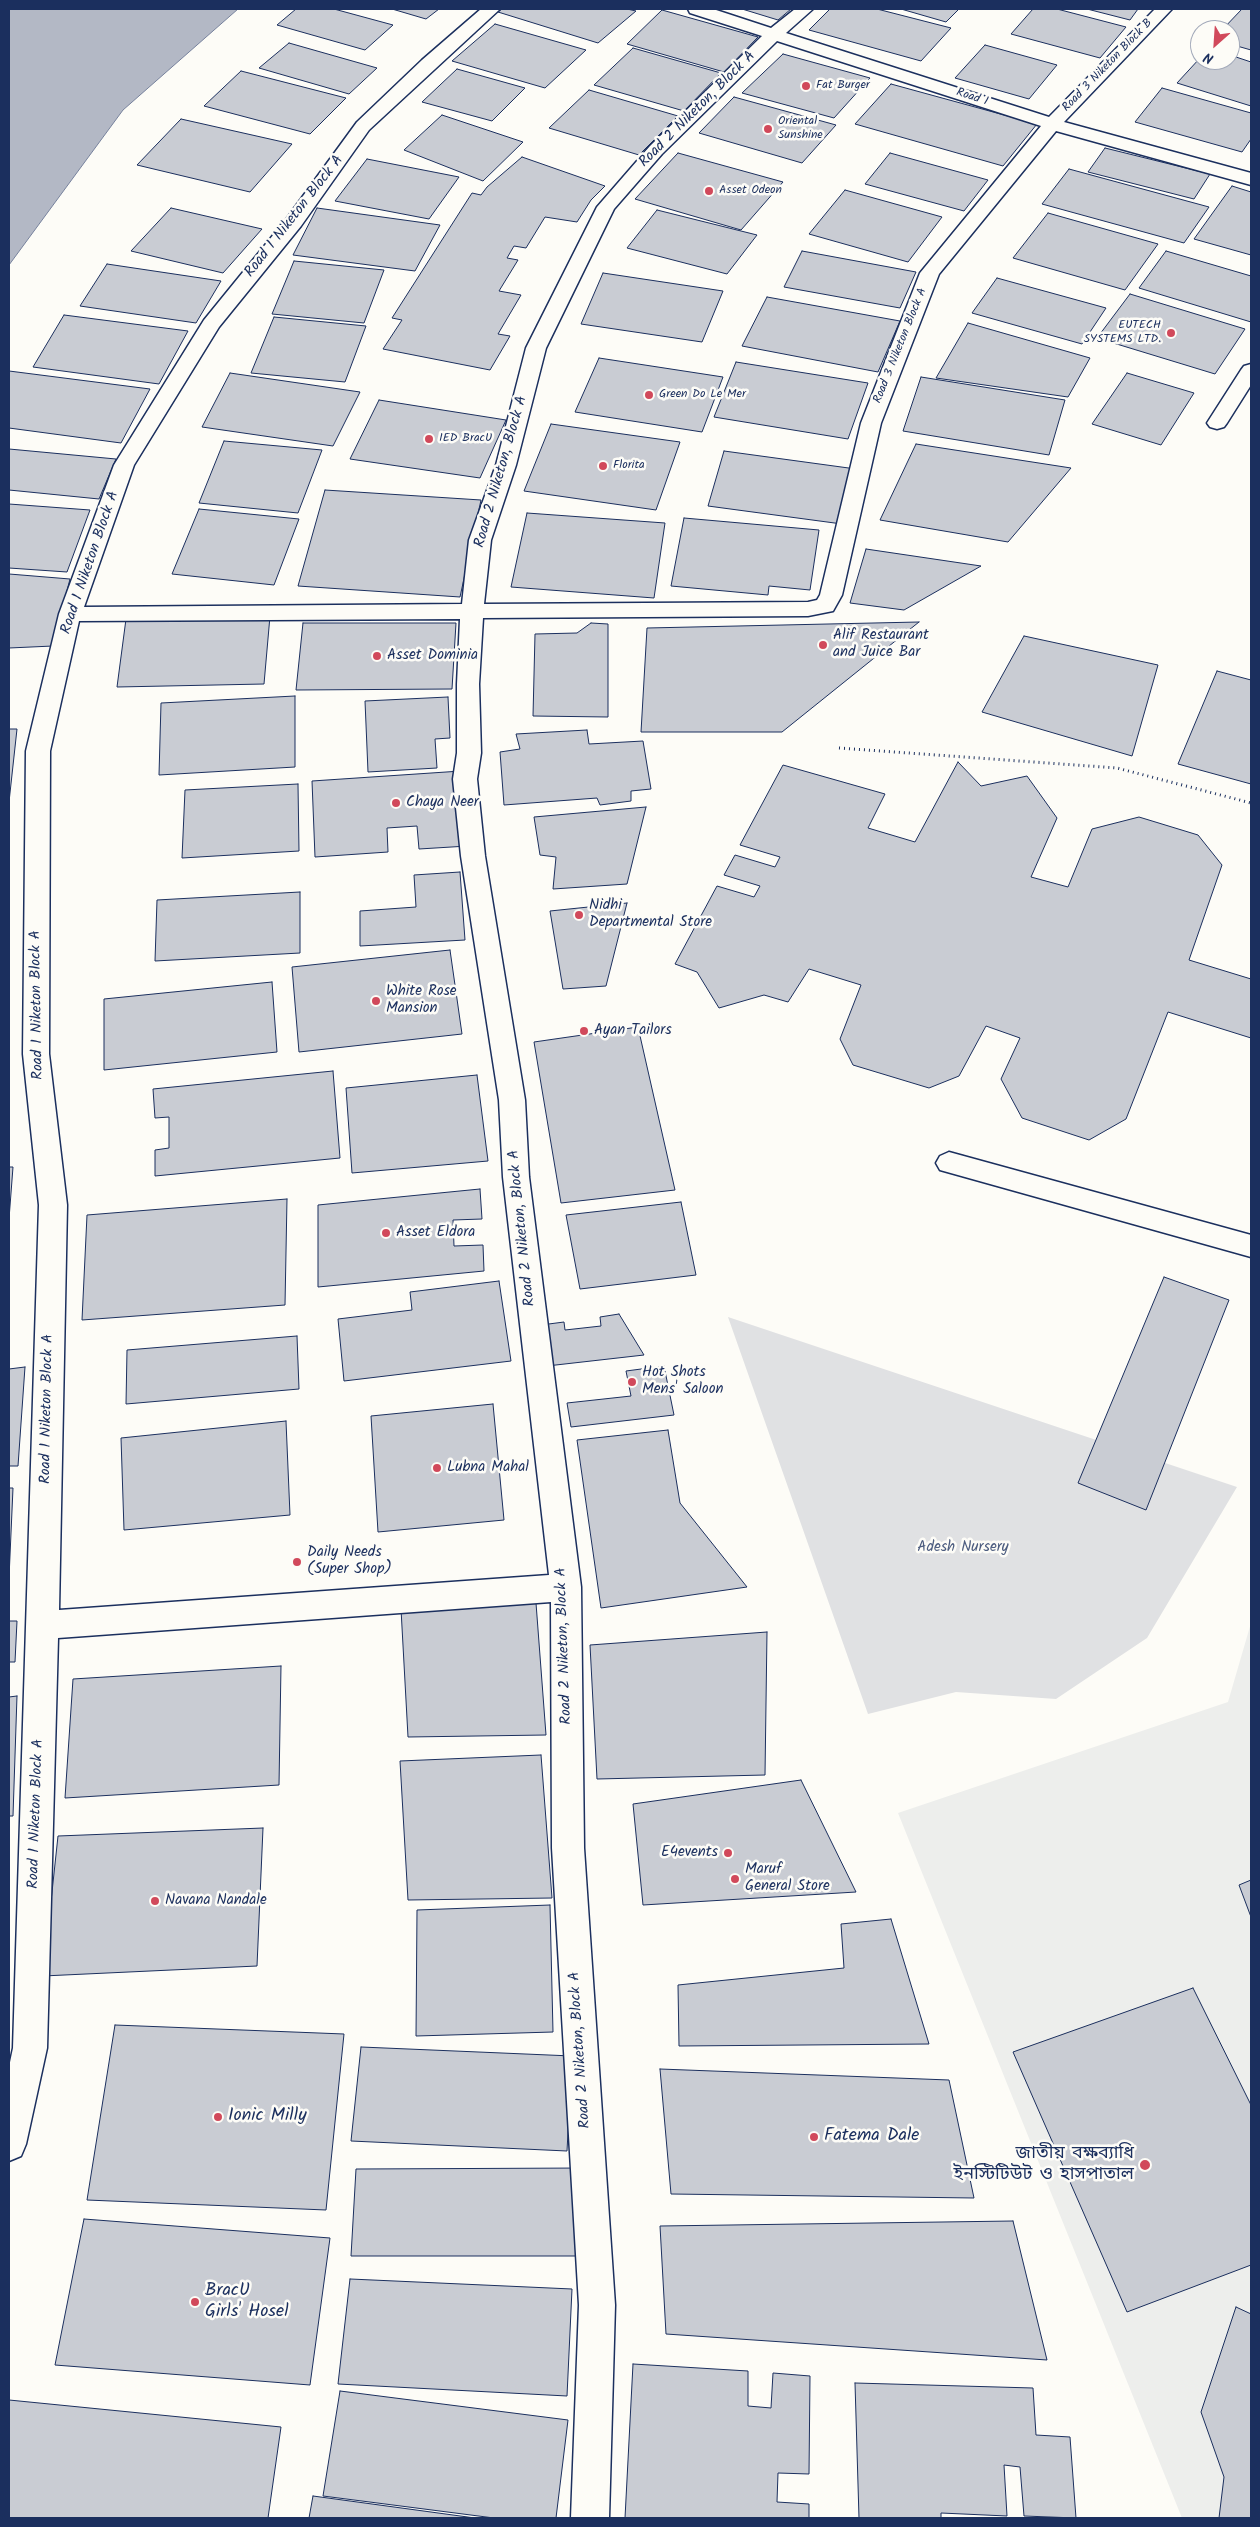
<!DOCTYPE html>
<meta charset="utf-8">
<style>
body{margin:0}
#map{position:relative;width:1260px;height:2527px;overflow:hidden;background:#fdfcf7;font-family:Kalam,sans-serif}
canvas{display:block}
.frame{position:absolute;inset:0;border:10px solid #1b2f5e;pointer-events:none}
.north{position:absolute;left:1190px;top:20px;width:50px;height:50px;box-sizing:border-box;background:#fdfcf7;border:1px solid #a3aaba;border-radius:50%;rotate:206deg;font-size:14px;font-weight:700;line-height:20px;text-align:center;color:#1b2f5e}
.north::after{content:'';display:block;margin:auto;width:18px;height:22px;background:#d1495b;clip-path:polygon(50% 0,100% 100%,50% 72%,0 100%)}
</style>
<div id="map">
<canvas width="1260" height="2527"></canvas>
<div class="frame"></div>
<div class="north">N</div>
</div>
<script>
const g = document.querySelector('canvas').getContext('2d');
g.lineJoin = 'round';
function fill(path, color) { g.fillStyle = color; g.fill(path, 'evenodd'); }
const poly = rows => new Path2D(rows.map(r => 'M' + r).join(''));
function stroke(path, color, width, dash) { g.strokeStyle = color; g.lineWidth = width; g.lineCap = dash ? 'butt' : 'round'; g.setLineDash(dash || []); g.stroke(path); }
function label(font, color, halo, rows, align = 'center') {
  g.font = font + ' Kalam,"Noto Sans Bengali",sans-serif'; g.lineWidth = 5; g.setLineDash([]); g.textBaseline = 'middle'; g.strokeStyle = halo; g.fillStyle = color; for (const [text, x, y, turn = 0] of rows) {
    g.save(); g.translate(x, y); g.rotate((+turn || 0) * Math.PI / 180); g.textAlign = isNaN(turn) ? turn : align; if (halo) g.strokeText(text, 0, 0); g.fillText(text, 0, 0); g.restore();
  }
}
fill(poly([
 [1251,1623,1251,2518,1182,2518,898,1813,1228,1702]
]), '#edeeec');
fill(poly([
 [728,1317,1237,1487,1147,1638,1056,1699,956,1692,868,1714]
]), '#e0e1e3');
const water = poly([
 [9,9,238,9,123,110,9,265,9,9]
]);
fill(water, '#b3b8c5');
stroke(water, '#76819c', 1);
const building = poly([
 [296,9,334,9,393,25,365,50,277,25,296,9],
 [392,9,439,9,426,19,392,9],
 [502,9,627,9,636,11,598,43,498,12,502,9],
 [742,9,791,9,778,20,742,9],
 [830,9,877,9,951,28,921,61,809,30,830,9],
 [901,9,959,9,946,22,901,9],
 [1033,9,1057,9,1126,27,1100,58,1011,34,1033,9],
 [1087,9,1138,9,1130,20,1087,9],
 [1242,9,1251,9,1251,50,1230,44,1230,30,1222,30,1242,9],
 [662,10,758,37,724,72,627,44,662,10],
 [495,24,586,50,545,88,452,61,495,24],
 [289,43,377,68,349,94,259,68,289,43],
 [985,45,1057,65,1029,99,955,78,985,45],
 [633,48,721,73,684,111,594,85,633,48],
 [783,54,870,78,834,118,742,93,783,54],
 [1230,55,1251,62,1251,106,1177,83,1200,58,1200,60,1230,60,1230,55],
 [457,69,525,88,492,121,422,102,457,69],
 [241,71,346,98,310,134,204,106,241,71],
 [891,84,1037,124,1003,166,855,124,891,84],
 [1162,88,1251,113,1251,139,1242,152,1135,122,1162,88],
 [589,90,678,116,639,155,549,128,589,90],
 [734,97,836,125,802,163,699,133,734,97],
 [442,115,523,142,483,181,404,150,442,115],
 [181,119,292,144,250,192,137,165,181,119],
 [1105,148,1210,174,1194,199,1088,172,1105,148],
 [678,153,783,182,741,230,635,199,678,153],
 [890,153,988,180,964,211,865,184,890,153],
 [522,157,605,186,591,200,577,222,545,217,526,248,514,246,507,258,518,260,499,291,521,295,498,334,510,336,490,370,383,349,402,320,392,318,472,193,481,195,487,187,522,157],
 [367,159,459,177,429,219,335,201,367,159],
 [1069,169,1209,207,1184,243,1042,204,1069,169],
 [1232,186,1251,192,1251,255,1194,239,1232,186],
 [845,190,942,217,908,262,809,234,845,190],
 [171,208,262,229,223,273,131,251,171,208],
 [317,208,440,225,415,271,293,255,317,208],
 [657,210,757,235,727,274,627,248,657,210],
 [1048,213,1158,244,1125,290,1013,258,1048,213],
 [802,251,916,272,900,308,784,287,802,251],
 [1166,251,1251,276,1251,322,1139,288,1166,251],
 [294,261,384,270,364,323,272,314,294,261],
 [107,264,221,281,196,323,80,306,107,264],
 [603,273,723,291,702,342,581,324,603,273],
 [997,278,1106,308,1082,344,972,313,997,278],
 [1130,294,1245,329,1215,374,1097,338,1130,294],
 [767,297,900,321,878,372,742,346,767,297],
 [64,315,188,331,159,384,33,367,64,315],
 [274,317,366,326,345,382,251,373,274,317],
 [968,323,1090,358,1068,397,936,378,968,323],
 [599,358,723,377,702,432,575,412,599,358],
 [736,362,868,383,848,439,714,417,736,362],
 [9,371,150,389,121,443,9,428,9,371],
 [230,373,360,392,333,446,202,427,230,373],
 [1127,373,1194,393,1161,445,1092,424,1127,373],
 [921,377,1065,400,1049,455,903,431,921,377],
 [379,400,506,420,480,478,350,459,379,400],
 [551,424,680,442,656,510,524,491,551,424],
 [224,441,322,450,298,513,199,503,224,441],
 [916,444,1071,468,1008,542,880,520,916,444],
 [9,449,116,459,99,499,9,490,9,449],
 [724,451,856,469,842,524,708,506,724,451],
 [325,490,481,500,460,597,298,586,325,490],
 [9,504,90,510,67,572,9,568,9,504],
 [199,509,299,519,274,585,172,574,199,509],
 [527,513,665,523,654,598,511,587,527,513],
 [684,518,819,530,810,590,769,586,768,595,671,586,684,518],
 [866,549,981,566,904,610,850,603,866,549],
 [9,574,70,579,53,646,9,648,9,574],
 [270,616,264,684,117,687,126,619,270,616],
 [919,622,782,732,641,732,647,628,919,622],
 [303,623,456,623,452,689,296,690,303,623],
 [591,623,608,624,608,717,533,716,535,634,577,633,591,623],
 [1024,636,1158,665,1132,756,982,712,1024,636],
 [1217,671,1251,680,1251,784,1178,764,1217,671],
 [295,696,295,767,159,775,161,703,295,696],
 [448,697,450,738,435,739,437,768,368,772,365,701,448,697],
 [9,729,17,729,9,802,9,729],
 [587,730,589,744,643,741,651,789,631,791,631,801,600,805,597,798,504,805,500,752,520,749,516,734,587,730],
 [958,762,981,786,1027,776,1057,818,1031,877,1068,887,1092,829,1139,817,1198,835,1222,865,1189,960,1251,979,1251,1038,1168,1012,1126,1119,1089,1140,1022,1118,1001,1079,1020,1038,986,1026,959,1076,929,1088,853,1065,840,1039,861,985,809,969,788,1002,764,995,719,1008,697,972,675,964,717,886,754,897,760,886,724,875,735,855,775,867,780,857,740,845,783,765,885,794,868,828,915,842,958,762],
 [476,770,484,845,419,849,417,826,387,828,388,852,315,857,312,781,476,770],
 [298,784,299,851,182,858,185,790,298,784],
 [646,807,627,884,553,889,556,857,540,855,534,817,646,807],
 [460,872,465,940,360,946,360,911,416,907,414,875,460,872],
 [300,892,300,953,155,961,157,900,300,892],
 [627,903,606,986,563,989,550,911,627,903],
 [450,950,462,1034,299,1052,292,967,450,950],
 [272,982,277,1052,104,1070,104,999,272,982],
 [638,1027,675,1190,561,1203,534,1042,638,1027],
 [333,1071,340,1158,155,1176,155,1150,169,1148,169,1117,155,1118,153,1089,333,1071],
 [477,1075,488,1161,352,1173,346,1088,477,1075],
 [9,1167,13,1167,9,1219,9,1167],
 [480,1189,482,1219,453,1220,454,1246,483,1245,484,1271,318,1287,318,1205,480,1189],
 [287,1199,285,1305,82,1320,87,1215,287,1199],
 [681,1202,696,1275,580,1289,566,1215,681,1202],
 [1164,1277,1229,1300,1146,1510,1078,1483,1164,1277],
 [499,1281,511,1361,344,1381,338,1319,412,1310,410,1292,499,1281],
 [619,1314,644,1355,547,1366,541,1325,564,1322,565,1330,601,1326,600,1317,619,1314],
 [297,1336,299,1389,126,1404,127,1350,297,1336],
 [664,1366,674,1415,571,1427,567,1403,631,1396,626,1371,664,1366],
 [25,1367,18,1466,9,1466,9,1369,25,1367],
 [493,1404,504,1520,378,1532,371,1416,493,1404],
 [286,1421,290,1515,124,1530,121,1438,286,1421],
 [668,1430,680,1503,747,1587,601,1608,577,1440,668,1430],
 [9,1488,13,1488,9,1578,9,1488],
 [536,1603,546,1735,408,1737,401,1609,536,1603],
 [9,1621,17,1621,15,1662,9,1662,9,1621],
 [767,1632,765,1775,597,1779,590,1645,767,1632],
 [281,1666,279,1785,65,1798,73,1679,281,1666],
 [17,1696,13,1816,9,1816,9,1697,17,1696],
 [541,1755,552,1898,408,1900,400,1761,541,1755],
 [801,1780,856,1892,643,1905,633,1804,801,1780],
 [263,1828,257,1966,43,1976,58,1836,263,1828],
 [1251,1880,1251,1917,1239,1885,1251,1880],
 [550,1905,553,2032,416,2036,417,1910,550,1905],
 [891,1919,929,2044,679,2046,678,1985,844,1968,841,1924,891,1919],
 [1193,1988,1251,2105,1251,2265,1127,2312,1013,2052,1193,1988],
 [115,2025,344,2034,326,2210,87,2200,115,2025],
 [361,2047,572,2056,567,2151,351,2141,361,2047],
 [660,2069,949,2080,974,2198,671,2194,660,2069],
 [587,2168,586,2256,351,2256,356,2169,587,2168],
 [84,2219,330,2238,310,2385,55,2365,84,2219],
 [1013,2221,1047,2360,666,2334,660,2226,1013,2221],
 [350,2279,572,2289,567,2396,338,2384,350,2279],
 [1236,2307,1251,2314,1251,2518,1219,2518,1224,2477,1201,2412,1236,2307],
 [633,2364,748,2371,748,2406,771,2408,773,2373,810,2376,809,2474,778,2473,777,2502,809,2504,809,2518,625,2518,633,2364],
 [855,2383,1033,2388,1036,2435,1070,2437,1076,2518,1024,2516,1020,2467,1004,2465,1007,2516,941,2513,941,2518,859,2518,855,2383],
 [340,2391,568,2420,556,2518,494,2518,323,2496,340,2391],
 [9,2400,281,2427,268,2518,9,2518,9,2400],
 [313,2496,475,2518,309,2518,313,2496]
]);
fill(building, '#c9ccd3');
stroke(building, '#1b2f5e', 1);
const street = poly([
 [481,9,500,9,369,130,301,226,219,327,134,465,84,607,462,604,469,540,496,465,526,348,597,207,650,146,762,36,690,13,688,9,713,9,771,28,795,9,813,9,786,33,1049,117,1155,9,1172,9,1064,122,1251,173,1251,185,1056,131,939,274,881,423,842,595,833,611,808,616,483,618,479,684,481,753,477,779,485,856,525,1100,529,1177,581,1587,584,1848,615,2305,609,2518,571,2518,579,2305,552,1848,551,1602,58,1638,47,2048,26,2144,21,2156,9,2161,9,2067,13,2048,39,1205,23,1054,26,751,59,614,114,465,204,320,287,218,357,122,422,60,481,9],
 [777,41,1041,126,920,273,861,423,820,595,817,600,808,602,484,604,491,540,516,465,546,348,614,209,662,154,777,41],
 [460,619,457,684,457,753,453,779,461,856,499,1100,503,1177,549,1575,59,1610,67,1205,49,1054,50,751,79,621,460,619],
 [1251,364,1251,385,1227,423,1224,427,1217,429,1210,427,1207,423,1241,370,1244,366,1251,364],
 [949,1152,1251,1235,1251,1257,940,1170,936,1163,940,1156,949,1152]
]);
stroke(street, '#1b2f5e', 3);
stroke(poly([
 [839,748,1117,768,1251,803]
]), '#1b2f5e', 3, [1, 4]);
fill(street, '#fdfcf7');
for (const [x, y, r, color] of [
 [806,86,5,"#d1495b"],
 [768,129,5,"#d1495b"],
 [709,191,5,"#d1495b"],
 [1171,333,5,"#d1495b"],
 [649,395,5,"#d1495b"],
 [429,439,5,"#d1495b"],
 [603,466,5,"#d1495b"],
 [823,645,5,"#d1495b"],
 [377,656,5,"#d1495b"],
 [396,803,5,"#d1495b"],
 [579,915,5,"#d1495b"],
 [376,1001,5,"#d1495b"],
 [584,1031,5,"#d1495b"],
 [386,1233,5,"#d1495b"],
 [632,1382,5,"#d1495b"],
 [437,1468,5,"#d1495b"],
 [297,1562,5,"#d1495b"],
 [728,1853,5,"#d1495b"],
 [735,1879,5,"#d1495b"],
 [155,1901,5,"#d1495b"],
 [218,2117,5,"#d1495b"],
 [814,2137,5,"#d1495b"],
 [1145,2165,6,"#d1495b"],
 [195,2302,5,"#d1495b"]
]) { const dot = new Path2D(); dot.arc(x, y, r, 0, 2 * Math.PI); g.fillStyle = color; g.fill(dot); stroke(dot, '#fdfcf7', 2); }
label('12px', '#1b2f5e', '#fdfcf7', [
 ["Road 3 Niketon Block B",1108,66,-46],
 ["Road 1",972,98,18],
 ["Road 3 Niketon Block A",901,346,-68]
]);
label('12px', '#1b2f5e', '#fdfcf7', [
 ["Fat Burger",816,86],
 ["Oriental",778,122],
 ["Sunshine",778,136],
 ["Asset Odeon",719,191],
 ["EUTECH",1161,326,"right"],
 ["SYSTEMS LTD.",1161,340,"right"],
 ["Green Do Le Mer",659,395],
 ["IED BracU",439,439],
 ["Florita",613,466]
], 'left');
label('15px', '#1b2f5e', '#fdfcf7', [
 ["Road 2 Niketon, Block A",698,110,-45],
 ["Road 1 Niketon Block A",295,217,-52],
 ["Road 2 Niketon, Block A",502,472,-74],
 ["Road 1 Niketon Block A",91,563,-71],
 ["Road 1 Niketon Block A",38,1005,-91],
 ["Road 2 Niketon, Block A",523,1228,-96],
 ["Road 1 Niketon Block A",48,1409,-89],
 ["Road 2 Niketon, Block A",565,1646,-92],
 ["Road 1 Niketon Block A",37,1814,-88],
 ["Road 2 Niketon, Block A",581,2050,-94]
]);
label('15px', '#1b2f5e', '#fdfcf7', [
 ["Alif Restaurant",833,636],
 ["and Juice Bar",833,653],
 ["Asset Dominia",387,656],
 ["Chaya Neer",406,803],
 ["Nidhi",589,906],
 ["Departmental Store",589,923],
 ["White Rose",386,992],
 ["Mansion",386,1009],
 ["Ayan Tailors",594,1031],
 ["Asset Eldora",396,1233],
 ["Hot Shots",642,1373],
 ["Mens' Saloon",642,1390],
 ["Lubna Mahal",447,1468],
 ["Daily Needs",307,1553],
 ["(Super Shop)",307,1570],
 ["E4events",718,1853,"right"],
 ["Maruf",745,1870],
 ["General Store",745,1887],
 ["Navana Nandale",165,1901]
], 'left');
label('15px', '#4c5c7f', '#fdfcf7', [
 ["Adesh Nursery",963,1548]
]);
label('18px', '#1b2f5e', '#fdfcf7', [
 ["Ionic Milly",228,2117],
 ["Fatema Dale",824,2137],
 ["জাতীয় বক্ষব্যাধি",1134,2155,"right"],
 ["ইনস্টিটিউট ও হাসপাতাল",1134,2176,"right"],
 ["BracU",205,2292],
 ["Girls' Hosel",205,2313]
], 'left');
</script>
